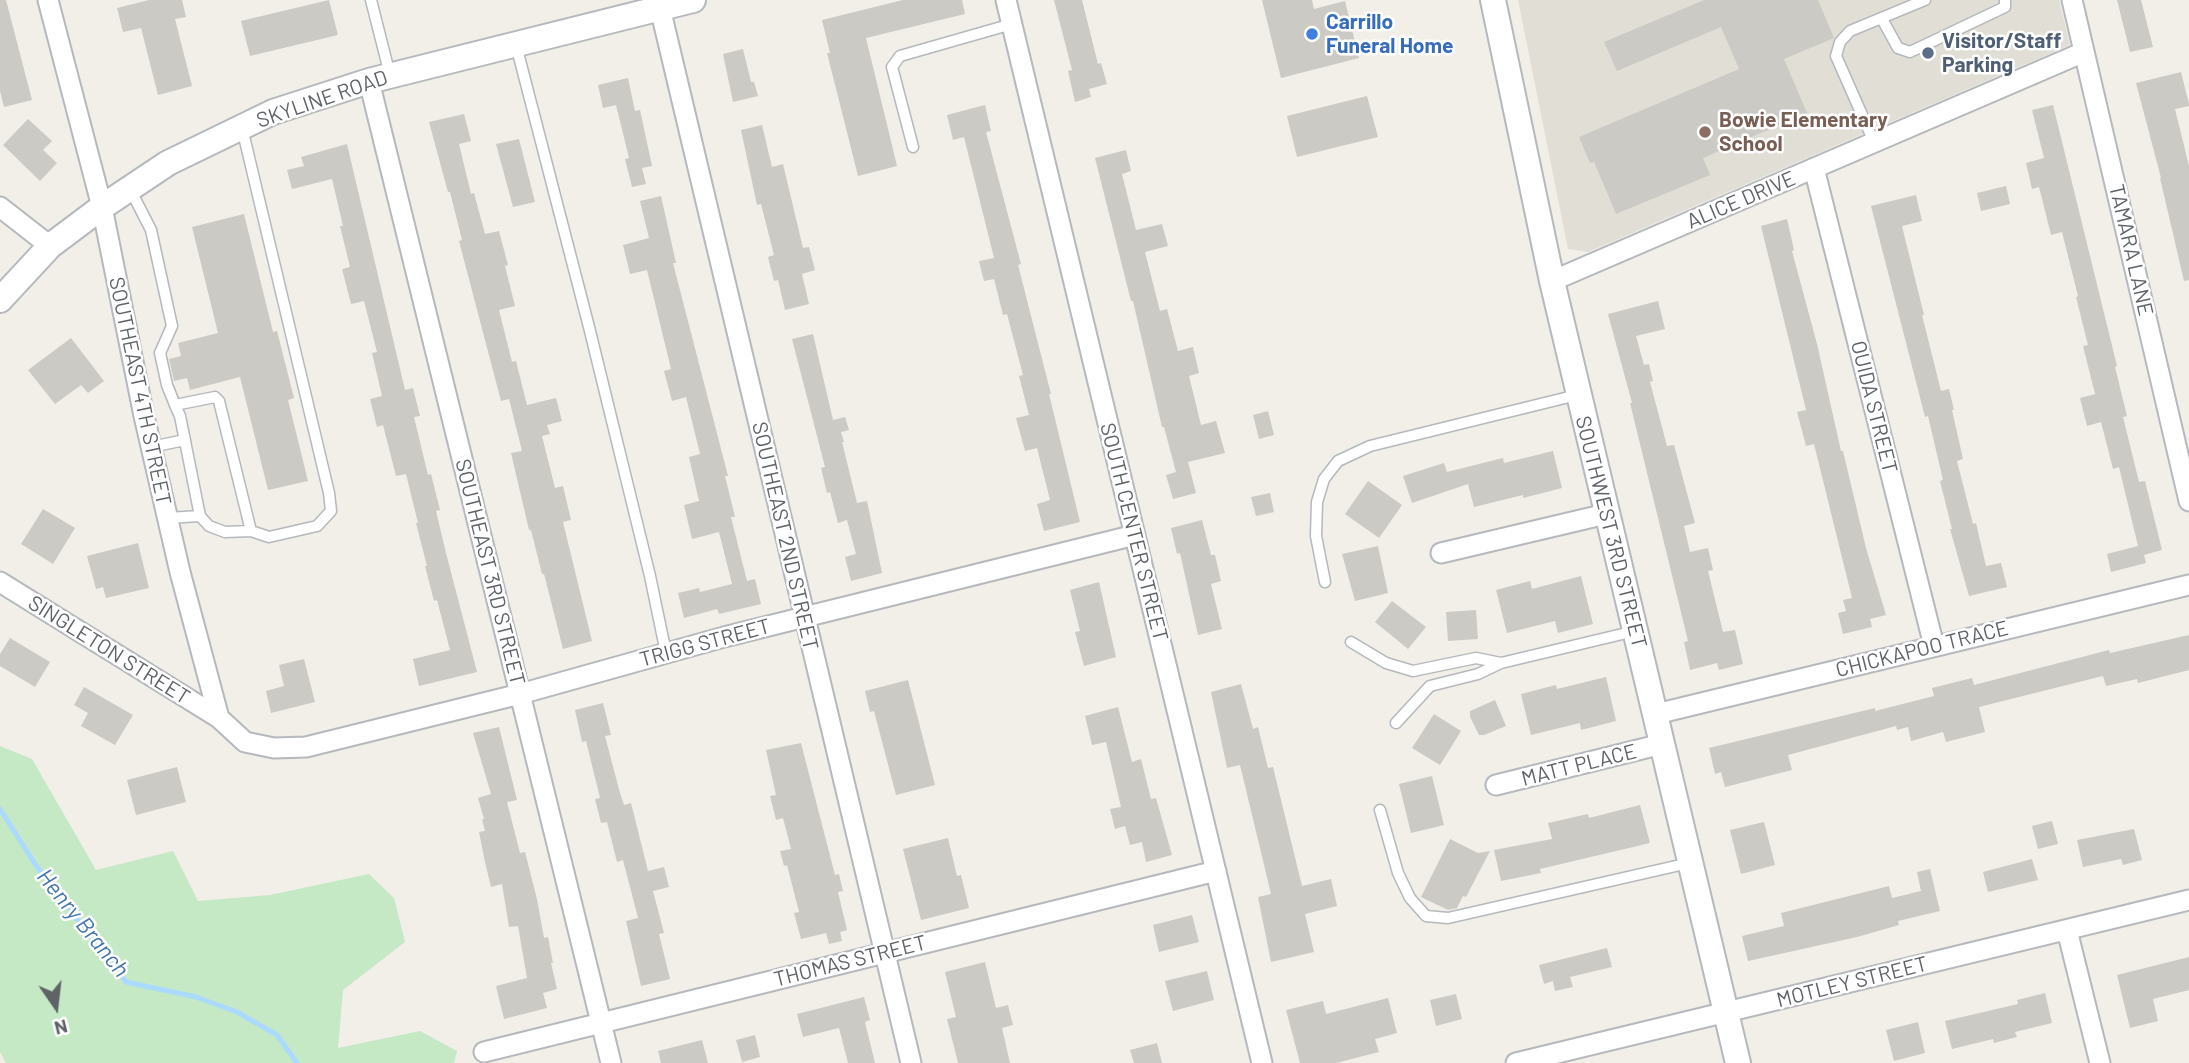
<!DOCTYPE html>
<style>
body{margin:0}
#map{position:relative;width:2189px;height:1063px;overflow:hidden;background:#f1efe8;font-family:Barlow,sans-serif}
canvas{display:block}
.north{position:absolute;left:21px;top:972px;width:70px;height:70px;-webkit-text-stroke:5px #fff;paint-order:stroke;rotate:166deg;font-size:19px;font-weight:700;line-height:28px;text-align:center;color:#5f6368}
.north::after{content:'';display:block;margin:auto;width:24px;height:32px;background:#5f6368;clip-path:polygon(50% 0,100% 100%,50% 72%,0 100%)}
</style>
<div id="map">
<canvas width="2189" height="1063"></canvas>
<div class="north">N</div>
</div>
<script>
const g = document.querySelector('canvas').getContext('2d');
g.lineJoin = 'round';
function fill(path, color) { g.fillStyle = color; g.fill(path, 'evenodd'); }
const poly = rows => new Path2D(rows.map(r => 'M' + r).join(''));
function stroke(path, color, width, dash) { g.strokeStyle = color; g.lineWidth = width; g.lineCap = dash ? 'butt' : 'round'; g.setLineDash(dash || []); g.stroke(path); }
function label(font, color, halo, rows, align = 'center') {
  g.font = font + ' Barlow,sans-serif'; g.lineWidth = 5; g.setLineDash([]); g.textBaseline = 'middle'; g.strokeStyle = halo; g.fillStyle = color; for (const [text, x, y, turn = 0] of rows) {
    g.save(); g.translate(x, y); g.rotate((+turn || 0) * Math.PI / 180); g.textAlign = isNaN(turn) ? turn : align; if (halo) g.strokeText(text, 0, 0); g.fillText(text, 0, 0); g.restore();
  }
}
fill(poly([
 [1518,0,2059,0,2070,45,1588,252,1568,249]
]), '#e1ded6');
fill(poly([
 [0,746,32,759,96,870,173,851,198,901,270,895,369,874,394,898,405,942,343,990,338,1048,420,1031,457,1051,454,1063,6,1063,0,1052]
]), '#c5e8c5');
stroke(poly([
 [0,809,35,864,126,982,196,997,237,1012,277,1035,297,1063]
]), '#aadaff', 5);
fill(poly([
 [0,0,6,0,32,100,4,107,0,91],
 [149,0,182,0,186,17,175,19,192,86,158,95,141,28,123,32,117,8],
 [329,0,338,35,250,56,241,21],
 [903,0,962,0,965,14,866,38,897,166,858,176,827,53,830,53,822,20],
 [1054,0,1082,0,1098,64,1101,63,1107,84,1089,89,1091,97,1075,102,1068,71,1072,70],
 [1262,0,1312,0,1314,9,1345,1,1359,58,1281,78],
 [1704,0,1818,0,1834,38,1784,59,1807,113,1703,158,1710,175,1616,214,1594,162,1590,163,1579,137,1739,69,1721,27,1617,71,1604,42],
 [2117,0,2141,0,2153,47,2130,52],
 [743,49,751,82,754,82,758,96,733,102,723,54],
 [2181,72,2189,104,2189,106,2175,109,2189,166,2189,280,2184,281,2160,178,2161,178,2136,83],
 [628,78,635,111,640,110,652,166,642,168,646,184,632,187,625,159,629,158,616,105,603,108,598,85],
 [1367,96,1378,137,1297,157,1287,116],
 [985,105,991,131,986,132,1021,264,1018,265,1051,394,1049,394,1080,522,1044,531,1037,504,1050,500,1037,448,1025,451,1016,418,1029,415,1019,376,1023,375,1007,314,1003,315,994,279,984,281,979,261,994,258,964,137,953,140,947,115],
 [2053,105,2117,366,2115,367,2127,416,2123,417,2139,482,2145,481,2162,550,2144,555,2146,563,2111,572,2107,554,2138,546,2119,467,2113,469,2101,422,2087,426,2080,398,2095,394,2083,346,2088,345,2076,297,2078,296,2062,232,2051,235,2039,187,2032,189,2026,163,2044,158,2032,110],
 [464,114,471,141,459,144,471,194,474,193,485,234,499,231,508,265,505,266,515,306,499,310,512,362,516,361,527,405,556,398,562,421,547,425,550,434,542,436,555,488,563,486,571,520,563,522,592,641,563,649,544,574,542,574,531,530,529,530,511,453,522,451,509,399,501,401,459,241,462,240,450,192,448,192,429,122],
 [28,119,52,141,43,150,57,163,40,181,3,145],
 [762,125,772,167,783,164,803,248,809,247,815,270,802,274,809,304,785,310,778,280,774,281,768,257,774,255,761,204,757,205,741,130],
 [519,139,535,202,513,207,496,144],
 [347,144,405,390,413,388,420,416,414,417,428,475,431,474,440,510,436,511,446,553,477,672,419,686,413,659,450,650,437,600,434,601,425,566,427,566,416,523,418,523,406,474,396,476,383,425,377,427,370,399,382,396,372,353,377,352,364,301,351,304,342,269,350,267,340,226,343,226,332,179,292,189,287,170,304,166,301,157],
 [1126,150,1131,171,1122,174,1136,230,1162,224,1168,246,1145,252,1160,311,1167,309,1178,351,1193,347,1199,373,1189,376,1201,425,1216,421,1225,453,1188,462,1196,493,1173,499,1166,475,1176,472,1164,427,1162,427,1133,301,1131,301,1095,158],
 [2006,186,2010,204,1981,211,1977,193],
 [1916,195,1922,221,1902,226,1924,315,1922,315,1941,391,1949,389,1954,410,1952,410,1963,459,1957,461,1973,524,1976,523,1986,566,2001,563,2007,587,1969,596,1950,529,1952,529,1940,481,1943,480,1928,416,1925,417,1871,206],
 [661,196,676,263,673,263,728,476,725,476,735,517,731,517,747,581,755,579,761,604,719,614,717,609,684,618,678,593,699,588,700,592,732,584,719,532,692,539,684,505,699,501,689,457,700,454,686,397,672,401,664,371,671,369,647,270,630,274,623,245,649,238,640,201],
 [244,214,273,332,277,331,294,398,288,400,308,481,268,490,240,377,190,390,187,378,174,381,169,359,181,356,178,343,218,333,192,227],
 [1787,219,1794,250,1792,251,1817,344,1841,451,1843,451,1866,548,1886,615,1870,619,1872,627,1843,634,1838,613,1846,611,1843,600,1852,598,1814,444,1806,446,1797,412,1806,410,1761,226],
 [1658,301,1665,329,1636,336,1644,365,1649,364,1653,381,1650,382,1667,446,1674,445,1695,523,1684,526,1690,552,1708,548,1713,570,1708,571,1723,632,1735,630,1743,664,1719,670,1717,663,1690,670,1684,642,1688,641,1630,403,1632,403,1608,314],
 [813,334,833,420,845,417,849,430,841,432,844,442,842,442,857,503,867,501,882,573,851,581,845,557,856,554,847,520,838,523,830,492,827,493,821,468,825,467,792,339],
 [71,338,104,381,88,393,81,385,55,404,28,370],
 [1268,411,1274,435,1259,439,1253,415],
 [1553,451,1562,488,1523,498,1523,495,1474,507,1468,484,1412,503,1403,476,1444,463,1447,472,1503,458,1504,463],
 [1368,481,1402,505,1379,538,1345,514],
 [1270,493,1274,512,1256,516,1251,497],
 [43,509,75,528,53,564,21,544],
 [1202,520,1211,555,1215,555,1221,581,1211,584,1222,629,1198,635,1180,553,1177,554,1171,528],
 [138,543,149,588,106,598,103,587,96,589,87,556],
 [1378,546,1388,593,1355,601,1342,554],
 [1581,576,1593,624,1558,633,1555,621,1507,633,1496,590,1530,581,1532,589],
 [1099,582,1116,657,1084,666,1075,632,1080,631,1070,590],
 [1392,601,1426,627,1408,649,1375,622],
 [1476,610,1478,639,1448,641,1446,612],
 [2189,635,2189,670,2138,683,2137,679,2106,686,2103,676,1979,707,1985,732,1946,742,1943,732,1911,741,1908,727,1897,730,1896,726,1788,755,1792,770,1725,787,1721,772,1715,774,1709,748,1875,708,1875,711,1934,696,1932,688,1972,678,1974,685,2109,650,2110,653],
 [10,638,50,662,35,687,0,666,0,654],
 [304,659,315,702,271,713,266,691,284,686,279,665],
 [1606,677,1616,721,1581,730,1580,723,1531,735,1521,694,1556,685,1557,689],
 [908,680,935,785,896,795,874,711,870,712,865,691],
 [1241,684,1253,729,1258,727,1268,768,1273,767,1302,886,1331,879,1337,906,1305,914,1314,952,1271,962,1258,897,1271,894,1240,765,1227,768,1211,692],
 [84,687,133,715,115,745,81,726,88,713,74,705],
 [1495,700,1506,726,1484,735,1479,735,1470,717,1470,711],
 [603,703,611,735,605,736,620,793,624,805,631,803,648,871,664,867,669,887,653,891,664,933,659,934,670,979,641,986,626,921,638,918,623,860,617,862,607,822,601,823,595,799,600,798,586,741,582,742,575,710],
 [1118,707,1132,762,1141,759,1151,799,1156,798,1172,855,1146,862,1142,842,1130,845,1125,826,1115,829,1110,809,1121,807,1106,742,1092,745,1085,716],
 [1434,714,1461,731,1440,765,1412,748],
 [499,727,517,800,507,802,520,853,525,852,537,899,544,938,548,937,553,963,551,963,557,989,543,993,547,1008,504,1019,496,986,527,978,518,926,509,927,502,884,491,887,485,862,479,832,485,831,482,819,484,819,478,798,491,794,473,733],
 [801,743,835,875,839,874,843,891,838,892,847,930,840,932,842,941,829,944,826,933,801,939,794,913,799,912,787,865,784,866,780,851,791,849,783,818,776,820,770,796,776,795,766,750],
 [177,767,186,802,136,815,127,780],
 [1432,776,1444,825,1411,833,1399,784],
 [1640,805,1650,843,1540,869,1541,873,1501,881,1494,850,1552,839,1548,823,1588,814,1589,818],
 [2052,821,2058,844,2038,849,2032,826],
 [1764,822,1775,865,1741,874,1730,830],
 [2134,829,2142,860,2123,865,2121,859,2083,867,2077,840],
 [948,838,957,876,961,875,969,908,921,920,903,849],
 [1450,839,1478,853,1490,851,1466,897,1463,896,1457,908,1448,910,1421,897],
 [2032,859,2038,880,1988,892,1983,872],
 [1930,869,1940,911,1898,921,1899,925,1857,937,1748,961,1742,936,1784,926,1781,913,1889,886,1892,898,1921,891,1917,872],
 [1192,915,1199,942,1159,952,1153,925],
 [1607,948,1612,967,1570,977,1573,987,1555,991,1553,981,1544,984,1539,965],
 [2189,957,2189,990,2153,999,2158,1021,2130,1028,2117,975],
 [985,962,996,1008,1008,1005,1013,1025,1002,1028,1010,1063,958,1063,947,1019,956,1017,945,972],
 [1207,971,1214,1000,1173,1011,1165,981],
 [2045,993,2052,1023,2015,1032,2017,1037,1994,1043,1993,1039,1952,1049,1945,1021,2018,1004,2017,1000],
 [1456,994,1462,1019,1436,1026,1430,1000],
 [864,997,870,1020,865,1022,875,1063,848,1063,839,1028,803,1037,797,1014],
 [1388,998,1397,1033,1375,1039,1379,1052,1336,1063,1300,1063,1286,1010,1323,1001,1326,1014],
 [1918,1022,1925,1053,1894,1061,1886,1030],
 [755,1035,760,1057,742,1062,736,1040],
 [702,1040,708,1063,661,1063,658,1051],
 [1157,1043,1162,1063,1134,1063,1130,1050]
]), '#cccac5');
const service = poly([
 [371,0,390,75],
 [1882,19,1898,48,1910,52,2005,7,2005,0],
 [516,45,589,327,650,576,666,653],
 [1874,142,1836,56,1840,42,1850,31,1925,0],
 [913,147,892,67,900,56,1012,24],
 [130,189,151,230,172,326,160,353,167,385,175,405,215,397,219,401,251,531,269,537,317,526,331,511,329,493,242,128],
 [175,405,180,416,200,516],
 [151,447,185,440],
 [167,518,200,516,209,526,225,532,251,531],
 [1325,582,1316,536,1317,502,1324,479,1338,461,1370,446,1577,395],
 [1351,642,1386,663,1413,671,1476,658,1501,663],
 [1396,723,1430,686,1478,674,1501,663,1635,631],
 [1380,810,1398,873,1410,898,1426,916,1448,918,1689,863]
]);
const minor = poly([
 [48,0,102,207,144,416,180,572,219,718],
 [1006,0,1262,1063],
 [2072,0,2189,501],
 [660,8,911,1063],
 [369,81,611,1063],
 [1814,168,1934,646],
 [0,207,50,246],
 [1552,281,2084,52],
 [1441,553,1606,514],
 [0,582,219,718,245,742,274,748,306,747,520,694,724,637,1135,535],
 [1656,714,2189,585],
 [1496,785,1662,744],
 [2067,930,2100,1063],
 [484,1052,1216,871],
 [1516,1063,2189,900]
]);
const tertiary = poly([
 [1493,0,1552,281,1738,1063],
 [0,300,50,246,102,207,168,163,273,112,369,81,693,0]
]);
stroke(service, '#b5b8bc', 13);
stroke(minor, '#b5b8bc', 23);
stroke(tertiary, '#b5b8bc', 28);
stroke(service, '#fff', 10);
stroke(minor, '#fff', 19);
stroke(tertiary, '#fff', 24);
for (const [x, y, r, color] of [
 [1312,34,7,"#3f7fe0"],
 [1928,53,7,"#5c6f8a"],
 [1705,132,7,"#8d6e63"]
]) { const dot = new Path2D(); dot.arc(x, y, r, 0, 2 * Math.PI); g.fillStyle = color; g.fill(dot); stroke(dot, '#fff', 2.5); }
label('bold 21px', '#366cbe', '#fff', [
 ["Carrillo",1326,22],
 ["Funeral Home",1326,46]
], 'left');
label('bold 21px', '#4e5e75', '#fff', [
 ["Visitor/Staff",1942,41],
 ["Parking",1942,65]
], 'left');
label('21px', '#5f6368', '#fff', [
 ["SKYLINE ROAD",322,99,-19],
 ["ALICE DRIVE",1741,200,-23],
 ["TAMARA LANE",2131,250,77],
 ["SOUTHEAST 4TH STREET",140,391,78],
 ["OUIDA STREET",1874,407,76],
 ["SOUTH CENTER STREET",1134,532,76],
 ["SOUTHWEST 3RD STREET",1611,532,76],
 ["SOUTHEAST 2ND STREET",785,536,77],
 ["SOUTHEAST 3RD STREET",490,572,76],
 ["TRIGG STREET",705,643,-15],
 ["CHICKAPOO TRACE",1922,649,-14],
 ["SINGLETON STREET",109,650,32],
 ["MATT PLACE",1579,765,-14],
 ["THOMAS STREET",850,961,-14],
 ["MOTLEY STREET",1852,982,-14]
]);
label('bold 21px', '#785e54', '#fff', [
 ["Bowie Elementary",1719,120],
 ["School",1719,144]
], 'left');
label('italic 23px', '#4174aa', '#fff', [
 ["Henry Branch",83,923,51]
]);
</script>
